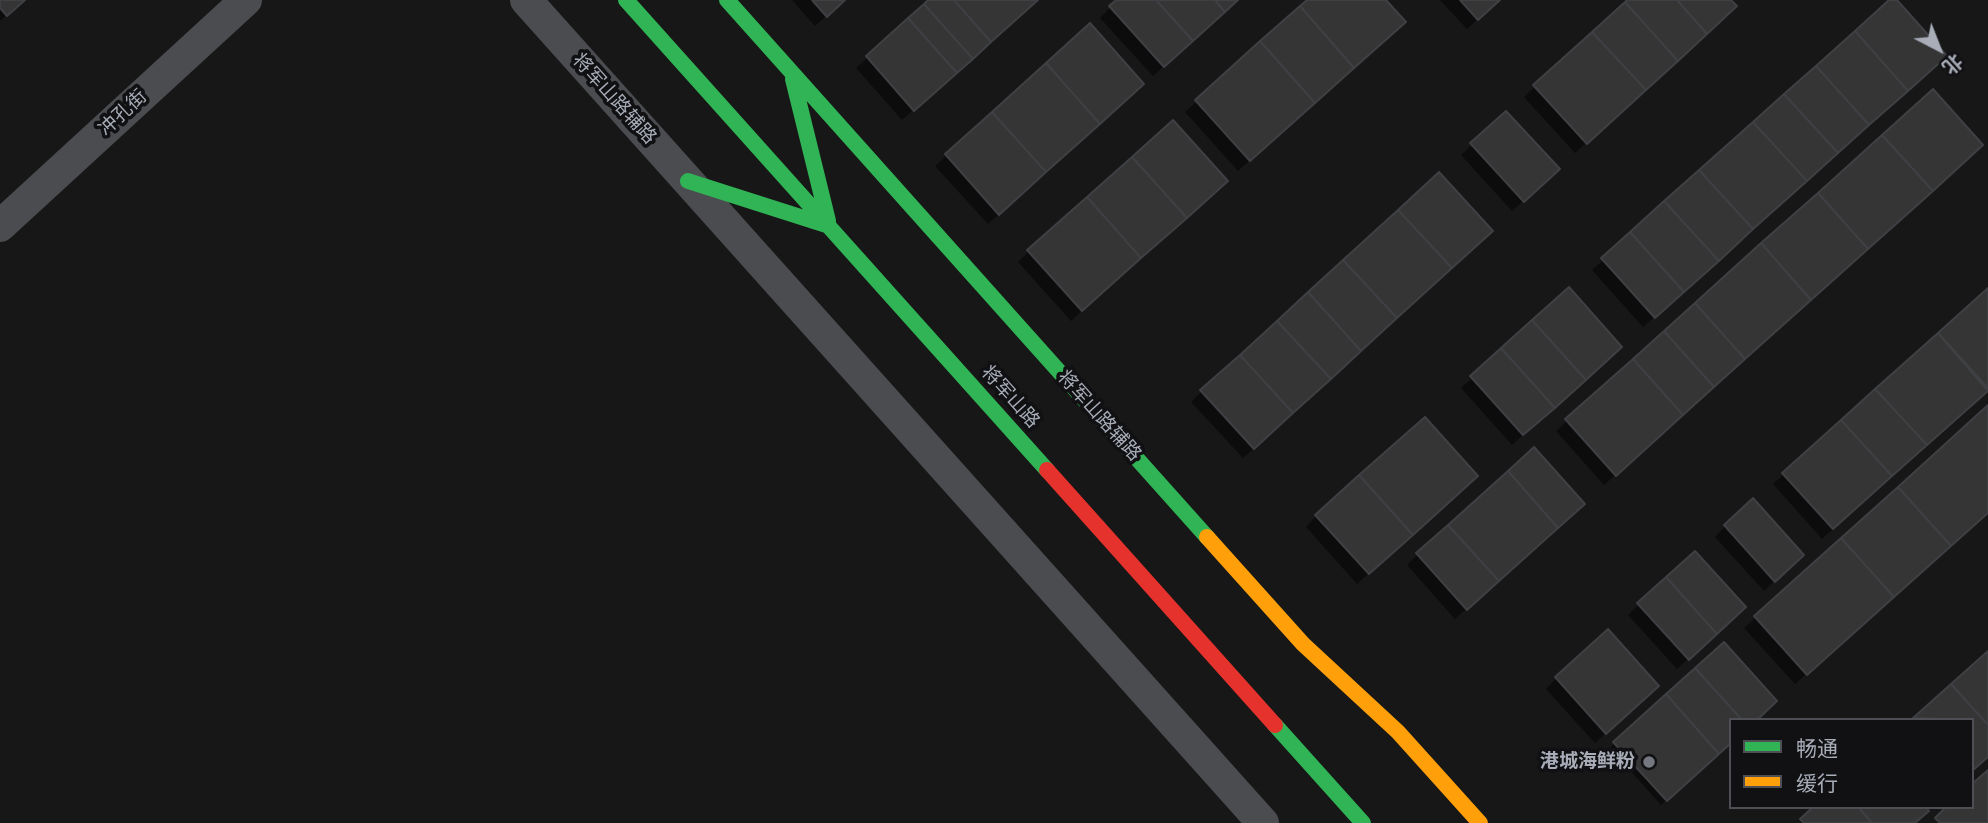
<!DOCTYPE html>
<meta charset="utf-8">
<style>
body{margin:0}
#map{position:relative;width:1988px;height:823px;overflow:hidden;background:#171717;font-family:"Open Sans","Noto Sans SC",sans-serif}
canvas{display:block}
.legend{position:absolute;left:1729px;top:718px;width:245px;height:91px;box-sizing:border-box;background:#111113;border:2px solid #4d4f55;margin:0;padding:9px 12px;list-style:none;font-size:21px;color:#a8adb8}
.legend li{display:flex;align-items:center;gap:14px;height:35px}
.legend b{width:35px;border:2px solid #4d4f55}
.north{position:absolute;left:1904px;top:14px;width:70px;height:70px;-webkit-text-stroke:5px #111113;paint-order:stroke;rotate:138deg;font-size:19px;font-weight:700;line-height:28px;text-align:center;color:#a8adb8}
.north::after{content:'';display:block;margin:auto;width:24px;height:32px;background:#a8adb8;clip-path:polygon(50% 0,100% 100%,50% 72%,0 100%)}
</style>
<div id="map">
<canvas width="1988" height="823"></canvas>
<ul class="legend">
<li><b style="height:9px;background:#30b455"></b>畅通</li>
<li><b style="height:9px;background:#ff9f0a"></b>缓行</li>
</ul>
<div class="north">北</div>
</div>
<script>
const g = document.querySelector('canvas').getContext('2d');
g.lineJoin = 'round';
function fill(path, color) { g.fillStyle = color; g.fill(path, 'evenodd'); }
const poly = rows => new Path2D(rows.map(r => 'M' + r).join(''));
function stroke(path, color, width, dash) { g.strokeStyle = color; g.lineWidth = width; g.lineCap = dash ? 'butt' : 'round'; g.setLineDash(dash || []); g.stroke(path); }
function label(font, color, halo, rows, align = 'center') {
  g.font = font + ' "Open Sans","Noto Sans SC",sans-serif'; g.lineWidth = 7; g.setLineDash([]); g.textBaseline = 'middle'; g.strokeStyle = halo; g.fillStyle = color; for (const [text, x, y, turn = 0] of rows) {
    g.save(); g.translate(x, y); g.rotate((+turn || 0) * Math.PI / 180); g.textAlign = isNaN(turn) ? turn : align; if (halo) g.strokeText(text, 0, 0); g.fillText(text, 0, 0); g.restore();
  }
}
fill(poly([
 [0,0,23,0,0,21],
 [792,0,844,0,815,26],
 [931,0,1035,0,902,120,856,68],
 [1118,0,1237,0,1153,76,1100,18],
 [1309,0,1384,0,1393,32,1238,171,1185,112],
 [1440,0,1499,0,1467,29],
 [1629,0,1729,0,1724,17,1575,153,1524,97],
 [1891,0,1934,66,1643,327,1592,270],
 [1090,26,1131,95,988,224,935,166],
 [1933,91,1970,156,1604,485,1556,431],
 [1472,145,1547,180,1512,211,1461,155],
 [1215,192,1071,321,1018,262,1029,251],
 [1480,241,1243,458,1191,402,1202,391],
 [1569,290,1609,358,1512,445,1461,388],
 [1988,290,1988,389,1822,539,1773,484],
 [1988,408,1988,511,1795,684,1744,628],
 [1465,487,1357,584,1306,527,1316,516],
 [1572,514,1455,619,1407,565,1418,554],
 [1725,526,1791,566,1764,591,1715,537],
 [1639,604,1733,618,1677,669,1628,615],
 [1988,653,1988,756,1972,720,1914,720],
 [1556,678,1646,697,1595,743,1546,689],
 [1731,720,1731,742,1661,805,1610,748,1615,743]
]), '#0007');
const building = poly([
 [0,0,25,0,7,16,0,8,0,0],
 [812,0,845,0,827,17,812,0],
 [928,0,954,0,991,42,973,59,924,4,928,0],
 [954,0,1038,0,991,42,954,0],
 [1116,0,1156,0,1193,41,1164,67,1109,6,1116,0],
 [1156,0,1215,0,1225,12,1193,41,1156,0],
 [1215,0,1238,0,1225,12,1215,0],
 [1307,0,1386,0,1406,22,1354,68,1300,6,1307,0],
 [1460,0,1500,0,1478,20,1460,0],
 [1627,0,1677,0,1707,34,1678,61,1625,2,1627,0],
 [1677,0,1731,0,1737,6,1707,34,1677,0],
 [1889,0,1897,0,1947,56,1908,91,1855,31,1889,0],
 [1625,2,1678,61,1646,90,1592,32,1625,2],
 [924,4,973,59,957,73,908,18,924,4],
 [1300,6,1354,68,1315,103,1260,41,1300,6],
 [908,18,957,73,914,111,866,56,908,18],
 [1090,23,1144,84,1100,124,1046,63,1090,23],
 [1855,31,1908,91,1869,125,1816,66,1855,31],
 [1592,32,1646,90,1587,144,1533,85,1592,32],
 [1260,41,1315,103,1250,161,1195,100,1260,41],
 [1046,63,1100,124,1046,172,992,112,1046,63],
 [1816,66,1869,125,1838,153,1784,94,1816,66],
 [1933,89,1983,145,1933,191,1882,135,1933,89],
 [1784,94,1838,153,1807,181,1753,122,1784,94],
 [1506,111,1560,169,1524,202,1470,143,1506,111],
 [992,112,1046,172,999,215,945,154,992,112],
 [1173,120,1228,181,1187,218,1132,157,1173,120],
 [1753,122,1807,181,1753,229,1699,170,1753,122],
 [1882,135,1933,191,1868,249,1818,193,1882,135],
 [1132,157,1187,218,1141,258,1087,197,1132,157],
 [1699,170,1753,229,1719,261,1664,201,1699,170],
 [1439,172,1493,231,1452,268,1398,210,1439,172],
 [1818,193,1868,249,1811,300,1761,243,1818,193],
 [1087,197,1141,258,1082,311,1027,250,1087,197],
 [1664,201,1719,261,1684,292,1630,232,1664,201],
 [1398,210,1452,268,1397,318,1343,260,1398,210],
 [1630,232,1684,292,1655,318,1601,258,1630,232],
 [1761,243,1811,300,1745,359,1695,303,1761,243],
 [1343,260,1397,318,1361,351,1308,292,1343,260],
 [1569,287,1622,347,1586,380,1532,320,1569,287],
 [1988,288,1988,388,1938,333,1988,288],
 [1308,292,1361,351,1331,379,1277,321,1308,292],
 [1695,303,1745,359,1714,387,1664,331,1695,303],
 [1532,320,1586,380,1555,408,1501,348,1532,320],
 [1277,321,1331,379,1293,413,1240,355,1277,321],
 [1664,331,1714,387,1683,415,1633,359,1664,331],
 [1938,333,1988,391,1927,445,1875,389,1938,333],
 [1501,348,1555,408,1523,435,1470,376,1501,348],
 [1240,355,1293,413,1254,449,1200,390,1240,355],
 [1633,359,1683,415,1616,476,1565,419,1633,359],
 [1875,389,1927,445,1892,476,1841,420,1875,389],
 [1988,405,1988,513,1951,546,1898,487,1988,405],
 [1425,417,1478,476,1413,535,1359,475,1425,417],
 [1841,420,1892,476,1833,529,1782,473,1841,420],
 [1534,447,1585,504,1558,528,1508,471,1534,447],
 [1508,471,1558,528,1499,581,1448,525,1508,471],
 [1359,475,1413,535,1369,574,1315,515,1359,475],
 [1898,487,1951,546,1894,597,1841,538,1898,487],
 [1753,498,1804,555,1775,582,1724,525,1753,498],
 [1448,525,1499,581,1467,610,1416,553,1448,525],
 [1841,538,1894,597,1807,675,1754,616,1841,538],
 [1695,551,1746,607,1717,634,1666,577,1695,551],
 [1666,577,1717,634,1689,660,1637,603,1666,577],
 [1608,629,1659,686,1606,734,1555,677,1608,629],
 [1724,642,1777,701,1757,720,1742,720,1695,668,1724,642],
 [1988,651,1988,725,1951,684,1988,651],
 [1695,668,1742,720,1731,720,1731,743,1719,754,1666,694,1695,668],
 [1951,684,1988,725,1988,757,1972,771,1972,720,1913,718,1951,684],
 [1666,694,1719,754,1667,801,1613,742,1666,694],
 [1988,770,1988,823,1940,823,1935,818,1946,807,1972,807,1972,784,1988,770],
 [1813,807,1858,807,1872,823,1804,823,1800,819,1813,807],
 [1858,807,1926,807,1929,811,1915,823,1872,823,1858,807]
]);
fill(building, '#353536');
stroke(building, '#3f4043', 2);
stroke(poly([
 [526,0,1263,823],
 [0,226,246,0]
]), '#4b4c50', 32);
stroke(poly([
 [626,0,1047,470],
 [727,0,1207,537],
 [793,79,828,221],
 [688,181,829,226],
 [1275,725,1363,823]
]), '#30b455', 16);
stroke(poly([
 [1207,537,1303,644,1398,732,1480,823]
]), '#ff9f0a', 16);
stroke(poly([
 [1047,470,1275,725]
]), '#e5322d', 16);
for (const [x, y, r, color] of [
 [1649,762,7,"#757880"]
]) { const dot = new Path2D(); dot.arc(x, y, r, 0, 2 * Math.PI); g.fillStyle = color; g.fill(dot); stroke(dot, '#111113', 2.5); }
label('19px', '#a8adb8', '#111113', [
 ["将军山路辅路",614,99,48],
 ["冲孔街",123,113,-43],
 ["将军山路",1010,397,48],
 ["将军山路辅路",1099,416,48]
]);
label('bold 19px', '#a8adb8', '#111113', [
 ["港城海鲜粉",1635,762]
], 'right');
</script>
